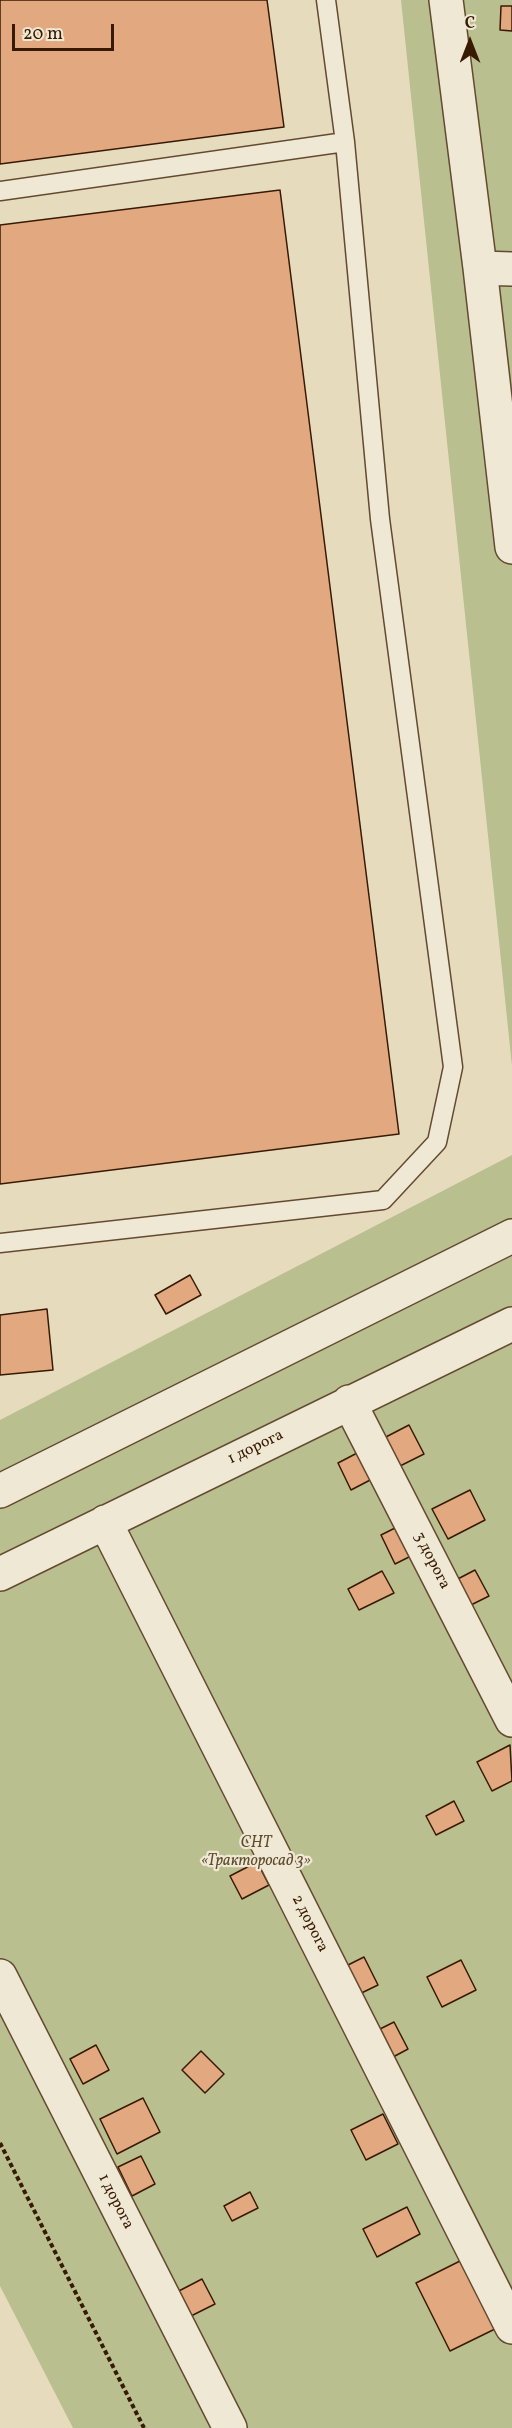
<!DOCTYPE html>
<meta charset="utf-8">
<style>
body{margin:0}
#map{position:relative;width:512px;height:2428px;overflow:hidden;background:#e6dcbd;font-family:Vollkorn,serif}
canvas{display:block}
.north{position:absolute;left:440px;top:12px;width:60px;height:60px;-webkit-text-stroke:4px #efe8d4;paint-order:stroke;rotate:0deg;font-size:16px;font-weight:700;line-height:24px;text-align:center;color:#381a02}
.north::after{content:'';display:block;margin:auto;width:21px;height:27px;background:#381a02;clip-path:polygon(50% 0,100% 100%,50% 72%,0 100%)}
.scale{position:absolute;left:12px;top:24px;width:102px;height:27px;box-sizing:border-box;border:3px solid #381a02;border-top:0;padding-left:8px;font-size:18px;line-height:21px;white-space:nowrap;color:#381a02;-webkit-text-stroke:4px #efe8d4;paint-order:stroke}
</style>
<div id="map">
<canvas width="512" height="2428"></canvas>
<div class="north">С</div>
<div class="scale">20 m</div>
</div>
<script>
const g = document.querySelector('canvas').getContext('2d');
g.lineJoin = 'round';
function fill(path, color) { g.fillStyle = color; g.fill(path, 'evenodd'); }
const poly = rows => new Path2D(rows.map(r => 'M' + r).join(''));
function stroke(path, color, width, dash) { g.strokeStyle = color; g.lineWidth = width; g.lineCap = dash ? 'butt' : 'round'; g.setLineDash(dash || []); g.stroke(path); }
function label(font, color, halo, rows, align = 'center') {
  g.font = font + ' Vollkorn,serif'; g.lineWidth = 4.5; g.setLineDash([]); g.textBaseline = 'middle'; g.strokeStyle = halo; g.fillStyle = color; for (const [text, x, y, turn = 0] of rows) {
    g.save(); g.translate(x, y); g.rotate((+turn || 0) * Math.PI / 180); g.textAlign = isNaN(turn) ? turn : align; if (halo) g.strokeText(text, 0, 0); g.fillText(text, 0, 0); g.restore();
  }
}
fill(poly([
 [401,0,512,0,512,1066],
 [512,1155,512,2428,73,2428,0,2286,0,1420]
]), '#b9bf8e');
const building = poly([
 [0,0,267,0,284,127,0,164,0,0],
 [501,6,512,6,512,31,500,30,501,6],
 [280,190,399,1134,0,1184,0,225,280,190],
 [190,1275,201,1295,166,1314,155,1295,190,1275],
 [47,1309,53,1370,0,1375,0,1315,47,1309],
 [409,1425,424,1454,396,1468,382,1439,409,1425],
 [361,1451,374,1478,351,1490,338,1463,361,1451],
 [470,1490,485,1520,448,1539,432,1509,470,1490],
 [397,1527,411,1556,395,1564,381,1535,397,1527],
 [475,1570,489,1596,465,1608,452,1582,475,1570],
 [382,1571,394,1593,359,1610,348,1589,382,1571],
 [510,1745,512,1781,492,1791,477,1762,510,1745],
 [454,1801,464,1821,436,1835,426,1816,454,1801],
 [257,1862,269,1885,242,1899,230,1876,257,1862],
 [364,1957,378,1985,347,2000,342,1968,364,1957],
 [461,1960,476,1990,442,2007,427,1977,461,1960],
 [394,2022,408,2049,380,2064,366,2036,394,2022],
 [96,2045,109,2070,83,2084,70,2059,96,2045],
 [201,2051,224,2074,205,2093,182,2070,201,2051],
 [143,2098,160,2132,117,2154,100,2119,143,2098],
 [383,2114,398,2144,366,2160,351,2130,383,2114],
 [141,2156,155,2184,132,2196,118,2167,141,2156],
 [250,2192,258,2208,232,2221,224,2206,250,2192],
 [407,2207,420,2234,377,2257,363,2229,407,2207],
 [460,2261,495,2329,450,2351,416,2283,460,2261],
 [202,2279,215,2304,187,2318,175,2293,202,2279]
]);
fill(building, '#e2a980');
stroke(building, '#381a02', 1.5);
const lane = poly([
 [0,191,345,142],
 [0,1243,383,1200,437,1142,453,1067,380,519,345,142,326,0]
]);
const street = poly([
 [446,0,480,268,512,547],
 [480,268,512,269],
 [349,1402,512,1720],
 [0,1491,512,1236],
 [105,1522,512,2327],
 [0,1574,512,1324],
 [0,1976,230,2428]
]);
stroke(lane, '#644a31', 21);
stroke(street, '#644a31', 36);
stroke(poly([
 [0,2143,144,2428]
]), '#381a02', 4, [4.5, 3]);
stroke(lane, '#efe8d4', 18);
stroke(street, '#efe8d4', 33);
label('16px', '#381a02', '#efe8d4', [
 ["1 дорога",256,1448,-26],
 ["3 дорога",431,1561,63],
 ["2 дорога",309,1924,63],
 ["1 дорога",115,2202,63]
]);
label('italic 16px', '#5f4c2c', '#efe8d4', [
 ["СНТ",256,1844],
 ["«Тракторосад 3»",256,1862]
]);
</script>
